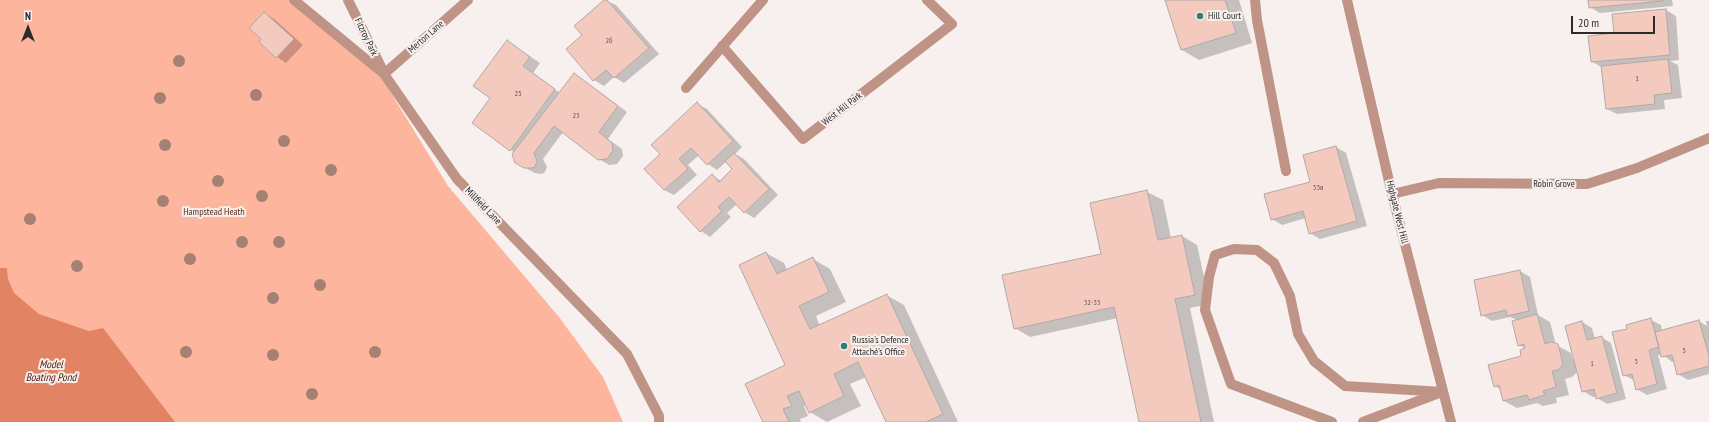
<!DOCTYPE html>
<meta charset="utf-8">
<style>
body{margin:0}
#map{position:relative;width:1709px;height:422px;overflow:hidden;background:#f7f0ee;font-family:"PT Sans Narrow",sans-serif}
canvas{display:block}
.north{position:absolute;left:8px;top:8px;width:40px;height:40px;-webkit-text-stroke:3px #f7f0ee;paint-order:stroke;rotate:0deg;font-size:11px;font-weight:700;line-height:16px;text-align:center;color:#2d2b2a}
.north::after{content:'';display:block;margin:auto;width:14px;height:18px;background:#2d2b2a;clip-path:polygon(50% 0,100% 100%,50% 72%,0 100%)}
.scale{position:absolute;left:1571px;top:16px;width:84px;height:18px;box-sizing:border-box;border:2px solid #2d2b2a;border-top:0;padding-left:5px;font-size:12px;line-height:14px;white-space:nowrap;color:#2d2b2a;-webkit-text-stroke:3px #f7f0ee;paint-order:stroke}
</style>
<div id="map">
<canvas width="1709" height="422"></canvas>
<div class="north">N</div>
<div class="scale">20 m</div>
</div>
<script>
const g = document.querySelector('canvas').getContext('2d');
g.lineJoin = 'round';
function fill(path, color) { g.fillStyle = color; g.fill(path, 'evenodd'); }
const poly = rows => new Path2D(rows.map(r => 'M' + r).join(''));
function stroke(path, color, width, dash) { g.strokeStyle = color; g.lineWidth = width; g.lineCap = dash ? 'butt' : 'round'; g.setLineDash(dash || []); g.stroke(path); }
function label(font, color, halo, rows, align = 'center') {
  g.font = font + ' "PT Sans Narrow",sans-serif'; g.lineWidth = 4; g.setLineDash([]); g.textBaseline = 'middle'; g.strokeStyle = halo; g.fillStyle = color; for (const [text, x, y, turn = 0] of rows) {
    g.save(); g.translate(x, y); g.rotate((+turn || 0) * Math.PI / 180); g.textAlign = isNaN(turn) ? turn : align; if (halo) g.strokeText(text, 0, 0); g.fillText(text, 0, 0); g.restore();
  }
}
fill(poly([
 [0,0,294,0,383,80,448,186,559,317,603,377,623,422,0,422]
]), '#feb59d');
fill(poly([
 [0,268,7,268,8,279,14,293,39,314,89,331,103,328,175,422,0,422]
]), '#e28464');
fill(poly([
 [605,0,616,5,659,54,624,83,614,77,604,86,594,80,567,49,583,35],
 [1166,0,1239,0,1252,43,1199,60,1182,50],
 [1589,0,1672,0,1673,6,1600,13,1590,7],
 [1666,10,1676,16,1679,60,1670,61,1678,65,1682,98,1664,100,1665,109,1617,114,1607,109,1601,67,1591,61,1615,34],
 [264,13,274,19,303,45,286,63,277,57,263,39],
 [507,41,540,63,533,73,560,93,575,74,627,112,608,139,622,149,623,156,617,164,609,165,599,159,563,132,543,159,547,167,545,172,542,174,535,173,516,163,515,153,473,123,492,98],
 [697,104,707,109,742,147,735,154,744,159,778,195,754,218,744,212,737,204,727,213,731,217,710,237,701,231,712,175,721,181,734,169,726,162,717,170,708,164,699,155,688,165,697,175,674,195,664,190,662,154],
 [1336,147,1346,153,1367,226,1320,239,1310,233,1306,218,1282,225,1272,219,1311,182],
 [1147,192,1163,200,1171,238,1182,236,1197,245,1210,304,1190,308,1214,422,1140,422,1118,318,1030,337,1015,328,1102,255],
 [766,253,784,263,787,270,813,259,830,269,846,302,816,316,820,326,886,295,904,305,958,422,888,422,866,377,850,384,861,406,827,422,810,412,807,405,804,406,808,416,800,419,801,422,764,422,787,365],
 [1520,271,1530,277,1538,315,1550,322,1556,345,1571,353,1573,360,1575,360,1582,322,1592,328,1595,339,1601,337,1611,343,1626,399,1607,404,1597,398,1597,396,1593,397,1583,391,1578,371,1572,377,1565,379,1569,395,1556,398,1557,403,1543,406,1537,403,1517,408,1504,401,1501,390,1495,386,1522,357,1526,349,1519,345,1517,320,1510,317,1492,321,1482,315],
 [1651,320,1661,325,1662,331,1699,321,1707,326,1706,321,1709,321,1709,374,1688,380,1678,374,1675,361,1672,362,1662,354,1658,355,1667,389,1647,395,1637,389,1635,381,1624,375,1628,329]
]), '#0003');
const building = poly([
 [604,0,607,0,649,48,614,78,606,70,593,81,566,49,582,35,574,26,604,0],
 [1165,0,1225,0,1236,33,1181,50,1165,0],
 [1588,0,1663,0,1663,1,1589,8,1588,0],
 [1666,9,1670,55,1591,62,1588,36,1614,33,1612,14,1666,9],
 [264,12,294,39,276,58,259,42,261,39,249,28,264,12],
 [507,40,530,57,523,66,555,89,510,151,472,123,490,98,473,86,507,40],
 [1668,59,1672,93,1654,95,1655,104,1606,109,1601,66,1668,59],
 [574,73,618,106,599,132,612,143,613,151,607,159,598,160,554,126,534,153,537,161,535,167,532,168,524,168,515,163,512,154,574,73],
 [697,102,733,141,707,165,691,148,679,159,688,169,664,190,644,169,660,154,651,145,697,102],
 [1336,146,1357,221,1309,234,1303,211,1271,220,1264,194,1310,182,1303,155,1336,146],
 [734,153,769,189,744,213,729,197,718,207,722,211,700,232,677,207,712,174,719,182,732,169,725,161,734,153],
 [1147,190,1158,240,1182,235,1195,295,1175,299,1201,422,1139,422,1114,307,1014,329,1002,275,1101,254,1090,203,1147,190],
 [766,252,777,274,813,257,829,292,799,306,810,329,887,294,943,414,926,422,886,422,858,362,834,374,844,396,809,413,799,391,787,396,792,406,783,409,789,422,763,422,745,384,785,365,739,265,766,252],
 [1520,270,1529,311,1507,316,1506,310,1481,316,1474,280,1520,270],
 [1537,314,1545,344,1551,342,1558,344,1563,364,1558,370,1552,371,1556,387,1543,391,1545,395,1529,400,1527,395,1503,401,1499,385,1494,387,1488,365,1521,356,1520,350,1525,348,1524,344,1518,346,1512,321,1537,314],
 [1651,318,1659,347,1649,350,1657,384,1636,390,1632,374,1623,376,1612,332,1627,329,1626,325,1651,318],
 [1699,320,1709,356,1709,366,1677,375,1672,355,1661,357,1655,332,1699,320],
 [1582,321,1587,340,1602,336,1617,393,1596,399,1594,389,1582,392,1565,326,1582,321]
]);
fill(building, '#f3cabd');
stroke(building, '#b0a9a7', 1);
stroke(poly([
 [294,0,384,74,457,179,627,354,659,416,659,422],
 [348,0,383,71],
 [1255,0,1257,20,1286,171],
 [1347,0,1392,194,1451,422],
 [722,46,803,139,952,24,927,0],
 [384,74,468,0],
 [686,88,763,0],
 [1392,194,1439,183,1587,184,1637,168,1709,138],
 [1332,422,1231,384,1205,310,1209,277,1215,255,1234,249,1257,250,1274,263,1290,296,1298,334,1314,361,1345,386,1443,392],
 [1363,422,1439,393]
]), '#bf9486', 10);
g.fillStyle = '#a58174';
for (const [x, y] of [
 [179,61],
 [256,95],
 [160,98],
 [284,141],
 [165,145],
 [331,170],
 [218,181],
 [262,196],
 [163,201],
 [30,219],
 [242,242],
 [279,242],
 [190,259],
 [77,266],
 [320,285],
 [273,298],
 [186,352],
 [375,352],
 [273,355],
 [312,394]
]) { g.beginPath(); g.arc(x, y, 6, 0, 2 * Math.PI); g.fill(); }
for (const [x, y, r, color] of [
 [1200,16,4,"#337b76"],
 [844,346,4,"#337b76"]
]) { const dot = new Path2D(); dot.arc(x, y, r, 0, 2 * Math.PI); g.fillStyle = color; g.fill(dot); stroke(dot, '#f7f0ee', 1.5); }
label('8px', '#5e534f', null, [
 ["26",609,41],
 ["1",1637,79],
 ["25",518,94],
 ["23",576,116],
 ["33a",1318,188],
 ["32-33",1092,303],
 ["5",1684,351],
 ["3",1636,362],
 ["1",1592,364]
]);
label('10px', '#2d2b2a', '#f7f0ee', [
 ["Hill Court",1208,16],
 ["Russia's Defence",852,340],
 ["Attaché's Office",852,352]
], 'left');
label('10px', '#2d2b2a', '#f7f0ee', [
 ["Fitzroy Park",366,37,64],
 ["Merton Lane",426,37,-41],
 ["West Hill Park",842,109,-38],
 ["Robin Grove",1554,184],
 ["Millfield Lane",483,206,46],
 ["Highgate West Hill",1397,212,76]
]);
label('10px', '#622610', '#f7f0ee', [
 ["Hampstead Heath",214,212]
]);
label('italic 11px', '#4f1500', '#f7f0ee', [
 ["Model",51,365],
 ["Boating Pond",51,378]
]);
</script>
